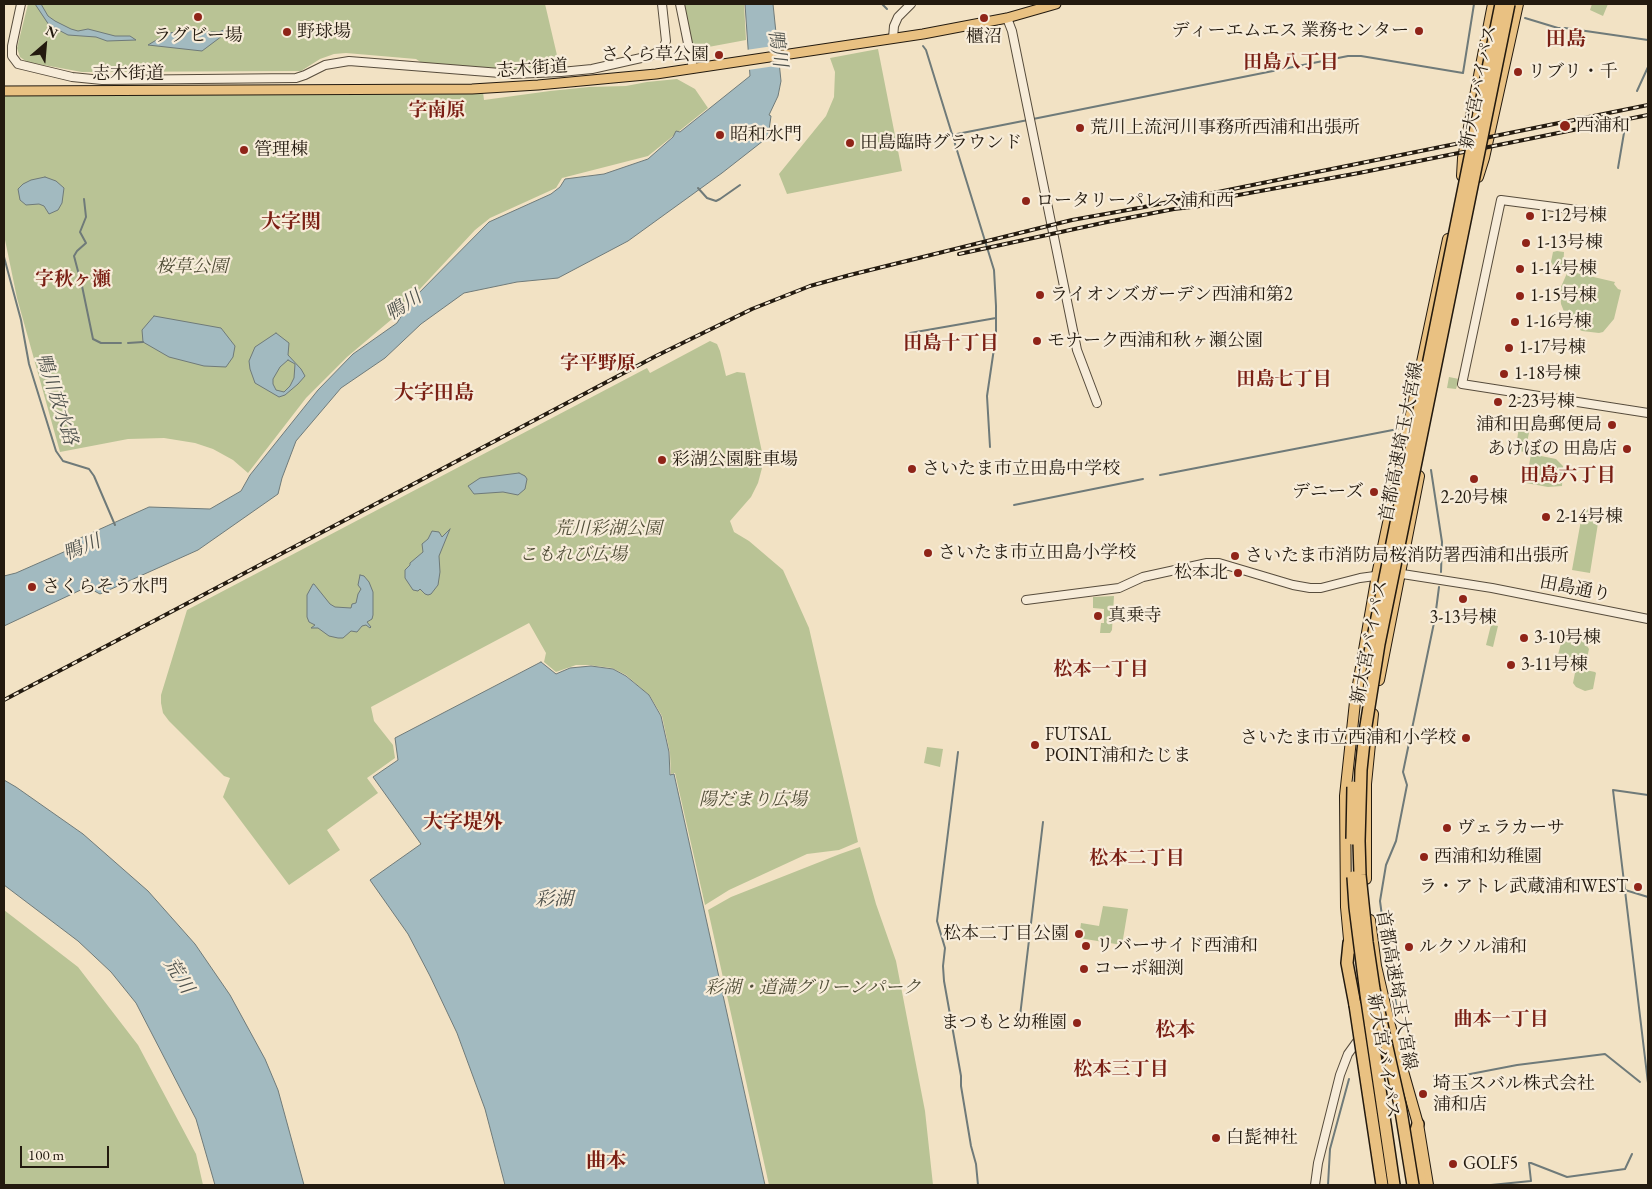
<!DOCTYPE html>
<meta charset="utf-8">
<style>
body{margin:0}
#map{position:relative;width:1652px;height:1189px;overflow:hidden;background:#f2e2c4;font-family:"EB Garamond",serif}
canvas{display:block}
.frame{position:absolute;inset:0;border:5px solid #231a0f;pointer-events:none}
.north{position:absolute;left:20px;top:20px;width:50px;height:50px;-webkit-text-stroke:4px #f7ecd9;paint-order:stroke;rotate:27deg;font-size:14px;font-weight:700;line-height:20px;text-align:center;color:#231a0f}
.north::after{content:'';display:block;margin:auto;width:18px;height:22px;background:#231a0f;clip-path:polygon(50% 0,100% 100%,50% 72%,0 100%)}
.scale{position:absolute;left:20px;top:1146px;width:89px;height:22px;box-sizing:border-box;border:2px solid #231a0f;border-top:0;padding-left:6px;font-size:15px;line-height:18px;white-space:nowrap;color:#231a0f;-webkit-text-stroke:4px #f7ecd9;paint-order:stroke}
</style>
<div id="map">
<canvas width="1652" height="1189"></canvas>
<div class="frame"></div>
<div class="north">N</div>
<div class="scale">100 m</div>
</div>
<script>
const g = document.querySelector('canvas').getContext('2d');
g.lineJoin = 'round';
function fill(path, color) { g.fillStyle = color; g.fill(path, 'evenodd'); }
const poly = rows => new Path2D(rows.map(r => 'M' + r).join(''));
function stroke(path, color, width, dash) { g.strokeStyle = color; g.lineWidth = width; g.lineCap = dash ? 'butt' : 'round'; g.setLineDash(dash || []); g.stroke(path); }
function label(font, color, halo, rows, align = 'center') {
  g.font = font + ' "EB Garamond","Noto Serif JP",serif'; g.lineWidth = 4.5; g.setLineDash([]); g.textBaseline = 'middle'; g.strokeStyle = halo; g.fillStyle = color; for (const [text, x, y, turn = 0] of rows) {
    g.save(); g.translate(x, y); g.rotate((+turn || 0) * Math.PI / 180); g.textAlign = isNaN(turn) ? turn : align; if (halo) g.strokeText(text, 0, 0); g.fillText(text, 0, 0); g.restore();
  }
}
fill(poly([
 [28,4,545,4,560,68,509,69,422,63,416,59,346,53,334,54,320,59,301,71,82,72,27,62,20,57,17,48],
 [684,4,744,4,746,40,703,48,691,42],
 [1592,4,1608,4,1603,16,1590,10],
 [878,49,902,171,787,194,779,174,826,116,834,97,835,72,830,58],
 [677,79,695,89,708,108,648,156,562,178,556,188,490,218,475,230,392,319,347,357,306,398,248,473,233,460,213,449,195,443,164,438,128,439,60,452,17,298,4,235,4,95,483,92,484,100,550,91,589,87,626,86,647,82],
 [1557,251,1564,252,1563,268,1554,267,1551,262,1553,252],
 [1568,271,1615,282,1614,284,1618,289,1621,290,1614,319,1603,332,1599,333,1582,331,1574,327,1565,314,1561,304,1560,289],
 [710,341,717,344,720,351,726,376,737,372,745,373,762,452,762,468,758,483,751,497,730,521,734,532,749,541,783,570,809,628,858,842,839,850,807,854,729,890,705,905,675,773,671,774,670,753,662,716,650,696,626,675,612,668,588,665,576,665,556,672,544,662,546,653,529,623,371,707,374,721,393,745,395,758,367,778,378,793,327,830,340,850,289,885,223,797,230,778,224,776,169,721,163,713,161,703,161,695,187,610,647,368,650,373],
 [1449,377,1459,379,1456,389,1447,388],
 [1519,426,1530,428,1525,452,1518,451,1516,448],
 [1531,454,1556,459,1563,466,1562,486,1548,487,1526,483],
 [1583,509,1600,511,1590,573,1572,570],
 [1114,596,1112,630,1110,633,1100,633,1101,623,1104,623,1104,609,1093,608,1093,597],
 [1491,625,1498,626,1493,647,1486,645],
 [1563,635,1583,639,1589,649,1585,667,1556,663],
 [1576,668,1595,672,1596,673,1593,689,1585,691,1576,687,1573,683],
 [927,747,943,749,940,767,924,763],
 [860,847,876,904,896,961,925,1111,933,1185,769,1185,708,910,731,897,840,854],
 [1103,906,1128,909,1122,945,1079,938,1081,923,1099,926],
 [4,910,78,967,138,1045,196,1154,203,1185,4,1185]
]), '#b9c395');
const water = poly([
 [35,4,41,4,48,16,55,21,71,29,78,31,88,29,115,36,130,36,136,40,107,41,96,37,68,35,49,25,35,4],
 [745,4,773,4,781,81,778,96,769,115,771,116,768,137,722,173,628,241,558,278,517,282,464,293,421,324,385,358,341,388,296,441,282,478,278,494,198,550,100,594,87,587,4,626,4,576,16,573,75,547,78,539,149,507,210,509,241,491,250,475,318,390,353,354,397,323,410,302,489,222,551,194,560,187,565,179,604,174,648,159,673,137,676,131,680,132,750,76,745,4],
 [183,27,209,32,219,32,228,28,230,30,202,51,148,45,168,33,178,32,183,27],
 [45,177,56,181,64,188,62,203,58,210,49,214,44,206,39,204,26,205,20,200,18,189,23,184,31,180,45,177],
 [154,316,221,328,235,346,233,357,226,367,204,366,169,357,143,342,142,330,154,316],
 [276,333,289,343,288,355,301,369,305,376,298,384,285,395,279,397,255,383,250,369,249,361,255,347,276,333],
 [288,360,295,364,294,378,290,386,284,392,276,390,273,384,273,379,280,367,288,360],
 [519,473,525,476,527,479,525,489,518,495,503,492,474,494,468,486,480,478,519,473],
 [450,529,439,556,440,572,438,585,431,594,428,595,425,594,420,589,418,591,413,590,405,578,405,570,410,565,410,563,423,552,422,544,428,539,432,531,439,532,442,537,450,529],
 [360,575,364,576,369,582,373,592,373,615,372,619,367,622,371,627,370,628,366,625,362,626,357,632,351,631,343,638,338,638,329,636,318,628,311,628,315,625,309,622,307,617,307,595,313,584,314,584,330,604,335,607,351,608,352,604,356,603,358,594,361,589,358,585,360,575],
 [541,662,556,674,570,668,591,666,613,669,626,676,649,695,661,716,669,752,670,775,674,774,765,1185,505,1185,485,1109,457,1033,430,976,408,934,370,880,421,844,373,777,398,760,395,738,541,662],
 [4,780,16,787,83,834,148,891,195,944,230,995,265,1059,278,1090,304,1185,215,1185,196,1119,136,1003,111,972,78,941,4,885,4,780]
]);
fill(water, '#a2bac0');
stroke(water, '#6f7a79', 1);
fill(poly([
 [780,45,782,65,748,70,746,50]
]), '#f2e2c4');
stroke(poly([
 [882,4,887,9],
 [1525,18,1558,28,1565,28,1648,40],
 [923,46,926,50,994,270,996,306,996,335,987,396,990,447],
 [1637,91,1648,67],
 [1033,119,1348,56,1361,56,1463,73,1474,4],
 [952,135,1028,120],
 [1618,168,1625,127],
 [698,188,707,198,716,201,720,199,740,185],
 [4,257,21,320,29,364,56,451,63,461,89,469,94,476,115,525],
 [79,275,74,256,77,251,86,243,80,232,86,217,84,199],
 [82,286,93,339,101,343,121,343],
 [910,333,996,318],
 [128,343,143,342],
 [1431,470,1442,542,1441,572],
 [1160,475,1398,429],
 [1014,505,1143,479],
 [958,752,937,921,945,948,943,966,944,981,961,1076,961,1086,971,1146,976,1164,978,1185],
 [1648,795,1613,790,1648,1083],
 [1625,890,1648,897],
 [1398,1014,1388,961,1380,901,1386,865,1396,841,1407,785,1403,772,1435,618,1439,587],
 [1020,1016,1043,822],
 [1434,1076,1465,1075,1517,1065,1605,1054,1640,1082],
 [1328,1185,1330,1149,1349,1079],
 [1491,1185,1531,1181,1529,1163,1531,1163,1567,1177,1625,1169,1632,1154]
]), '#6f7a79', 2);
const tertiary = poly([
 [21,4,12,46,12,56,18,64,72,77,102,80,296,78,305,75,325,65,349,61,513,74,561,72,592,69,650,56,663,49,666,41,662,4],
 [680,4,693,68],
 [1007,18,1012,31,1077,350,1097,403],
 [893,38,894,26,898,17,911,4],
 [1585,211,1501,200,1462,384,1648,413],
 [1396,573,1492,588,1648,619],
 [1026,600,1119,588,1143,577,1207,563,1219,563,1293,585,1310,588,1321,588,1360,578,1382,575],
 [1315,1185,1318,1163,1340,1075,1348,1054,1361,1036]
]);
const primary = poly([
 [4,91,472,89,538,85,656,74,923,34,1007,18,1056,4]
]);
const trunk = poly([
 [1462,176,1463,158,1493,4],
 [1478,177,1484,158,1518,4],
 [1379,680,1419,476],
 [1366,879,1366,784,1373,714],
 [1370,920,1376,966,1389,1022,1418,1124,1428,1185],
 [1350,950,1346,907,1345,796,1355,702,1377,575,1448,239]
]);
const motorway = poly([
 [1349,943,1347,963,1355,1005],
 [1418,1124,1414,1137,1421,1185]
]);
stroke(tertiary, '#574c3c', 10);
stroke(primary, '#231a0f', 11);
stroke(trunk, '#231a0f', 12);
stroke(motorway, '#231a0f', 14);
stroke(tertiary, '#f7ecd9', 8);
stroke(primary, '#e9c182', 9);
stroke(trunk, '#e9c182', 10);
stroke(motorway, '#e9c182', 11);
const rail = poly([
 [1200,202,1359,173,1648,115],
 [959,254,1107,222,1174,209,1209,205],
 [4,700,656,356,752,309,810,286,850,275,1072,220,1139,208,1648,105]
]);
stroke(rail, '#231a0f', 4);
stroke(rail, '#f7ecd9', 2, [5.5]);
const motorwayBridge = poly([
 [1369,657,1501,4],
 [1352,839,1353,787],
 [1353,877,1355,907,1366,994,1394,1185],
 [1355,1005,1382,1185],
 [1413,1185,1400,1105,1374,989,1367,942,1360,875,1359,841,1361,770,1365,732,1379,644,1509,4]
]);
stroke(motorwayBridge, '#231a0f', 14, []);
stroke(motorwayBridge, '#e9c182', 11);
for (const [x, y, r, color] of [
 [198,17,5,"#8f2418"],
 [984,18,5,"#8f2418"],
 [1419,31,5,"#8f2418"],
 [287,32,5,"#8f2418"],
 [719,55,5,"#8f2418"],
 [1518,72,5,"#8f2418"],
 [1565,126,6,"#8f2418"],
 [1080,128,5,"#8f2418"],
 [720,135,5,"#8f2418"],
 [850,143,5,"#8f2418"],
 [244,150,5,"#8f2418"],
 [1026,201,5,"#8f2418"],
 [1530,216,5,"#8f2418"],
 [1526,243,5,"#8f2418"],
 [1520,269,5,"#8f2418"],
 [1040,295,5,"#8f2418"],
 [1520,296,5,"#8f2418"],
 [1515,322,5,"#8f2418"],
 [1037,341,5,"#8f2418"],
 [1509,348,5,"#8f2418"],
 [1504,374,5,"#8f2418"],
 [1498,402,5,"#8f2418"],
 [1612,425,5,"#8f2418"],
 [1627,449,5,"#8f2418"],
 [662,460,5,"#8f2418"],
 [912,469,5,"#8f2418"],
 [1474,479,5,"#8f2418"],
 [1374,492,5,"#8f2418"],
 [1546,517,5,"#8f2418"],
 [928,553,5,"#8f2418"],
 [1235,556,5,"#8f2418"],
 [1238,573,5,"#8f2418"],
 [32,587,5,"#8f2418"],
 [1463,599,5,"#8f2418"],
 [1098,616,5,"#8f2418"],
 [1524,638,5,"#8f2418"],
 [1511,665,5,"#8f2418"],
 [1466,738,5,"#8f2418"],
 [1035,745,5,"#8f2418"],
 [1447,828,5,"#8f2418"],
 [1424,857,5,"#8f2418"],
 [1638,887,5,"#8f2418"],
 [1079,934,5,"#8f2418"],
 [1086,946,5,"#8f2418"],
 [1409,947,5,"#8f2418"],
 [1084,969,5,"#8f2418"],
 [1077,1023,5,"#8f2418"],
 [1423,1094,5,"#8f2418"],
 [1216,1138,5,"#8f2418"],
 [1453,1164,5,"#8f2418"]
]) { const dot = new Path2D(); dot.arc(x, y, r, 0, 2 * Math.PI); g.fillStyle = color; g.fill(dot); stroke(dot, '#f7ecd9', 2); }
label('18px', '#231a0f', '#f7ecd9', [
 ["ディーエムエス 業務センター",1409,31,"right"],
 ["野球場",297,32],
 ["ラグビー場",198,36,"center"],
 ["櫃沼",984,37,"center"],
 ["さくら草公園",709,55,"right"],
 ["リブリ・千",1528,72],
 ["西浦和",1576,126],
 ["荒川上流河川事務所西浦和出張所",1090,128],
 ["昭和水門",730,135],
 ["田島臨時グラウンド",860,143],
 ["管理棟",254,150],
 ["ロータリーパレス浦和西",1036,201],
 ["1-12号棟",1540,216],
 ["1-13号棟",1536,243],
 ["1-14号棟",1530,269],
 ["ライオンズガーデン西浦和第2",1050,295],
 ["1-15号棟",1530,296],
 ["1-16号棟",1525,322],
 ["モナーク西浦和秋ヶ瀬公園",1047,341],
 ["1-17号棟",1519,348],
 ["1-18号棟",1514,374],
 ["2-23号棟",1508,402],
 ["浦和田島郵便局",1602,425,"right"],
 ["あけぼの 田島店",1617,449,"right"],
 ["彩湖公園駐車場",672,460],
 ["さいたま市立田島中学校",922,469],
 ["デニーズ",1364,492,"right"],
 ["2-20号棟",1474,498,"center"],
 ["2-14号棟",1556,517],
 ["さいたま市立田島小学校",938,553],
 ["さいたま市消防局桜消防署西浦和出張所",1245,556],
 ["松本北",1228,573,"right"],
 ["さくらそう水門",42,587],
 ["真乗寺",1108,616],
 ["3-13号棟",1463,618,"center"],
 ["3-10号棟",1534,638],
 ["3-11号棟",1521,665],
 ["FUTSAL",1045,735],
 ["POINT浦和たじま",1045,756],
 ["さいたま市立西浦和小学校",1456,738,"right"],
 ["ヴェラカーサ",1457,828],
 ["西浦和幼稚園",1434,857],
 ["ラ・アトレ武蔵浦和WEST",1628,887,"right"],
 ["松本二丁目公園",1069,934,"right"],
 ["リバーサイド西浦和",1096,946],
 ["ルクソル浦和",1419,947],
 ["コーポ細渕",1094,969],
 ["まつもと幼稚園",1067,1023,"right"],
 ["埼玉スバル株式会社",1433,1084],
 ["浦和店",1433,1105],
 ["白髭神社",1226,1138],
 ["GOLF5",1463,1164]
], 'left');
label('18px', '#231a0f', '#f7ecd9', [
 ["志木街道",532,69,-4],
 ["志木街道",128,74],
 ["新大宮バイパス",1479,87,-79],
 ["首都高速埼玉大宮線",1402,442,-79],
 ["田島通り",1575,589,11],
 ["新大宮バイパス",1370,642,-79],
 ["首都高速埼玉大宮線",1396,990,80],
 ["新大宮バイパス",1383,1056,81]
]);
label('italic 18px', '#504d37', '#f7ecd9', [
 ["桜草公園",192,267],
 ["荒川彩湖公園",608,529],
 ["こもれび広場",573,555],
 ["陽だまり広場",753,800],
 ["彩湖・道満グリーンパーク",813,988]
]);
label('italic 19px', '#4f524d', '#f7ecd9', [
 ["鴨川",777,48,82],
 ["鴨川",404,306,-33],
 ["鴨川放水路",56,399,72],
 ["鴨川",82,548,-22],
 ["彩湖",554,900],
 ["荒川",178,976,58]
]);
label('bold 19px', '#7a1f14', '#f7ecd9', [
 ["田島八丁目",1291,63],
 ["字南原",437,111],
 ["字秋ヶ瀬",73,280],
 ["田島十丁目",951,344],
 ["字平野原",598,364],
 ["田島七丁目",1284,380],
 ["田島六丁目",1568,476],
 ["松本一丁目",1101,670],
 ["松本二丁目",1137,859],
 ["曲本一丁目",1501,1020],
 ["松本三丁目",1121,1070]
]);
label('bold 20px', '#7a1f14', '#f7ecd9', [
 ["田島",1566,40],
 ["大字関",291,223],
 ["大字田島",434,394],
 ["大字堤外",463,823],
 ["松本",1175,1031],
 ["曲本",606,1162]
]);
</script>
